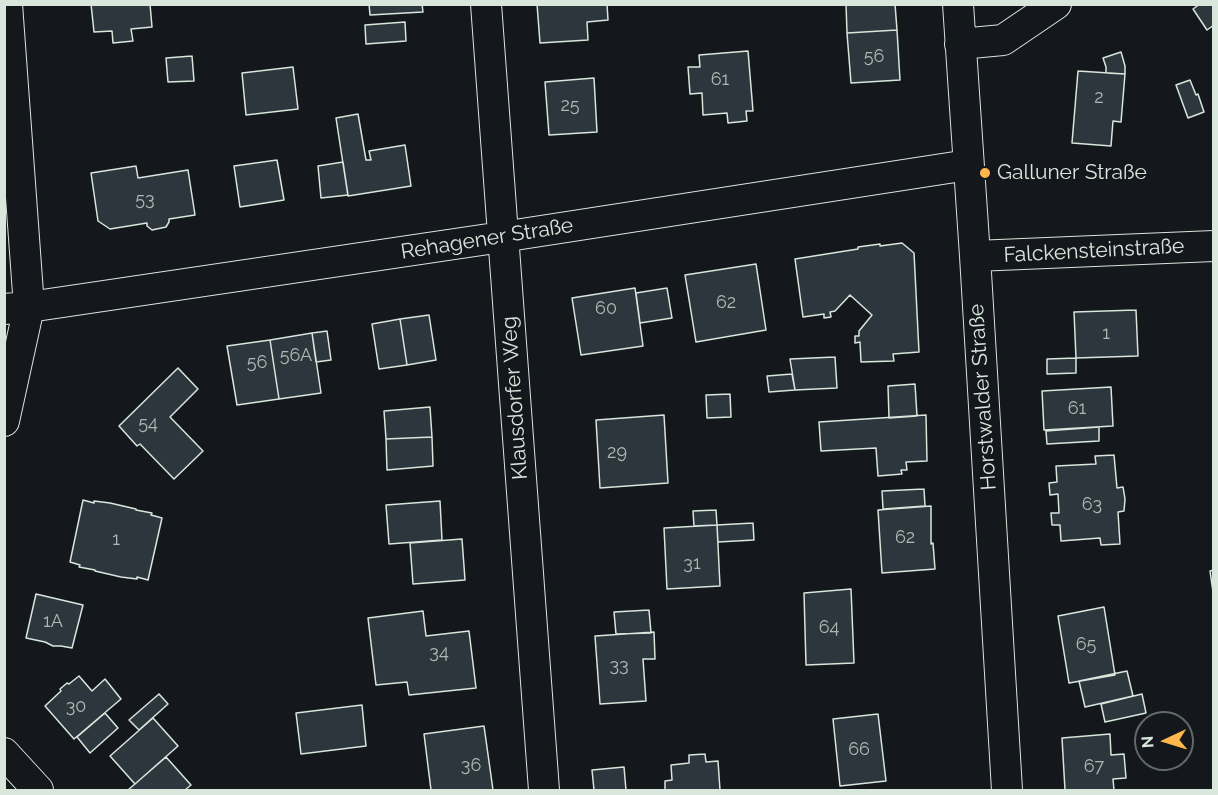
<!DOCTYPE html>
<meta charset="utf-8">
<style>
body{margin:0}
#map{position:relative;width:1218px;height:795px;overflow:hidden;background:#14181c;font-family:Raleway,sans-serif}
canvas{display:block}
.frame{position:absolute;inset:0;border:6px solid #d8e6dc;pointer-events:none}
.north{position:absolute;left:1134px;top:711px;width:60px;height:60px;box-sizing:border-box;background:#14181c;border:2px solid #626a69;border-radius:50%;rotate:266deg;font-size:16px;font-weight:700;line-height:24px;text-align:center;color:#d8e6dc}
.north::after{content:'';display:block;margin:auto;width:21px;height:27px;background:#ffb74d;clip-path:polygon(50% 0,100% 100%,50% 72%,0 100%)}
</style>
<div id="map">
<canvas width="1218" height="795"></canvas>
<div class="frame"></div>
<div class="north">N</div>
</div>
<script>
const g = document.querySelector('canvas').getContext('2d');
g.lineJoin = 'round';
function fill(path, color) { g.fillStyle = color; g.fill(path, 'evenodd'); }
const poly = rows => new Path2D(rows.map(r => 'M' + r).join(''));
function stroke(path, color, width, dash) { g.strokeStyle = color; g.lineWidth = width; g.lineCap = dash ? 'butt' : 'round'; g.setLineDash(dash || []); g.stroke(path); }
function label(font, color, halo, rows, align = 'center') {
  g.font = font + ' Raleway,sans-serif'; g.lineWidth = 4.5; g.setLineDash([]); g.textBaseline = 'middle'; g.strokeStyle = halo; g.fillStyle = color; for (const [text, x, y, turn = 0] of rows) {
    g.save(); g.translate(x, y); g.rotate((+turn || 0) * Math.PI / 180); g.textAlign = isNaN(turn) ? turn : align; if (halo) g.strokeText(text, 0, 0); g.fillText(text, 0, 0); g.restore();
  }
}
const building = poly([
 [91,4,150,4,152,27,131,29,133,41,113,43,112,31,94,32,91,4],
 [369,4,422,4,423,12,370,15,369,4],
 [537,4,607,4,608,20,587,22,588,40,540,43,537,4],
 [846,4,895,4,897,30,847,33,846,4],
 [1200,4,1214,4,1214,25,1207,30,1193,9,1200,4],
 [405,22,406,41,366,44,365,25,405,22],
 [897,30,900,80,851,83,847,33,897,30],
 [748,51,753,111,746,111,747,121,728,123,727,113,703,115,702,93,690,94,688,67,700,67,699,55,748,51],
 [1121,52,1125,66,1125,74,1106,73,1106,67,1103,58,1121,52],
 [192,56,194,81,168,82,166,58,192,56],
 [293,67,298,109,246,115,242,73,293,67],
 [1078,71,1125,74,1121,122,1113,121,1111,146,1072,143,1078,71],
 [594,78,597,132,549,135,545,82,594,78],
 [1190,80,1196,95,1198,94,1204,112,1188,118,1176,85,1190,80],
 [358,114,366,160,371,160,369,151,405,145,411,186,348,196,336,118,358,114],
 [277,160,284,200,240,207,234,166,277,160],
 [343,162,348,195,321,198,318,166,343,162],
 [136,166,138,178,188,170,195,215,169,219,169,222,166,227,152,230,147,226,147,223,110,229,98,221,91,173,136,166],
 [902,243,914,253,919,352,893,354,894,361,861,362,860,342,855,343,855,336,859,336,859,331,872,315,850,295,835,311,830,312,831,317,824,318,824,314,803,317,795,259,858,249,858,247,880,244,880,246,902,243],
 [756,264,766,330,696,342,685,275,756,264],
 [635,288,643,346,581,355,572,298,635,288],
 [667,288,672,318,640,323,636,293,667,288],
 [1136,310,1138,356,1076,358,1074,312,1136,310],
 [429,315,436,360,407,365,400,319,429,315],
 [400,319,407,365,379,369,372,324,400,319],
 [327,331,331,360,316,362,312,333,327,331],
 [312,333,321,393,279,399,270,340,312,333],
 [270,340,279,399,237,405,227,346,270,340],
 [835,357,837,388,795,390,790,359,835,357],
 [1076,358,1076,373,1047,374,1047,359,1076,358],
 [178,368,198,389,170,417,203,451,174,479,140,444,137,446,119,426,178,368],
 [792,374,795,390,769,392,767,376,792,374],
 [915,384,917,416,889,418,888,386,915,384],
 [1111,387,1113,426,1044,430,1042,391,1111,387],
 [730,394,731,417,707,418,706,395,730,394],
 [430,407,432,437,386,439,384,411,430,407],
 [664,415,668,483,600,488,596,420,664,415],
 [926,415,927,461,906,462,907,470,901,470,902,474,878,476,876,448,821,451,819,422,926,415],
 [1099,427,1099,441,1047,444,1046,431,1099,427],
 [432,437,433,466,387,470,386,439,432,437],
 [1114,455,1117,488,1123,487,1125,499,1124,511,1118,512,1120,544,1101,545,1100,538,1061,541,1060,525,1052,525,1051,513,1059,513,1058,494,1050,495,1049,483,1057,482,1056,466,1096,464,1095,456,1114,455],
 [924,489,925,506,883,509,882,491,924,489],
 [83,500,94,503,94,501,110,503,136,509,136,510,152,513,151,515,162,518,148,580,137,577,137,579,121,577,95,571,95,570,79,567,80,565,70,562,83,500],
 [440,501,442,540,389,544,386,505,440,501],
 [931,506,931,544,933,543,935,569,882,573,878,510,931,506],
 [716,510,717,525,694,526,693,511,716,510],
 [753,523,754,540,718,542,717,525,753,523],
 [717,525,720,586,667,589,664,528,717,525],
 [462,539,465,580,413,584,410,543,462,539],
 [1214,570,1214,599,1210,571,1214,570],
 [851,589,854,663,806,665,804,593,851,589],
 [36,594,83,605,72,648,61,646,53,646,45,642,26,638,36,594],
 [1104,607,1115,675,1069,683,1058,616,1104,607],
 [649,610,651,633,616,634,614,612,649,610],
 [423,611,426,636,469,631,476,688,409,695,407,682,376,685,368,618,423,611],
 [654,632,655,659,643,659,646,701,600,704,595,636,654,632],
 [1127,671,1133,696,1085,707,1079,681,1127,671],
 [79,676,92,691,105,679,121,699,74,739,45,706,61,691,60,689,67,683,69,684,79,676],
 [159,694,168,704,139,730,129,720,159,694],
 [1142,694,1146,713,1105,722,1101,704,1142,694],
 [362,705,366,746,301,754,296,713,362,705],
 [105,713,118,728,90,753,77,737,105,713],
 [878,714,886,781,840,786,833,719,878,714],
 [153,718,178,746,135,784,110,756,153,718],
 [484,726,493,790,431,790,424,734,484,726],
 [1110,734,1111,755,1124,754,1126,778,1113,779,1114,790,1065,790,1062,738,1110,734],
 [705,754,706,762,718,761,720,790,665,790,665,781,672,780,671,765,689,763,689,755,705,754],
 [166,757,191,785,185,790,128,790,166,757],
 [624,767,626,790,594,790,592,770,624,767]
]);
fill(building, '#2c363c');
stroke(building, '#d8e6dc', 1.5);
const minor = poly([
 [486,4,544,790],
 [958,4,975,256,1007,790],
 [960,44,1003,40,1056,4],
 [975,256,1214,246],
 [4,309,29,307,502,237,968,165],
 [4,421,29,307,7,4],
 [4,753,38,790]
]);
stroke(minor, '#d8e6dc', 32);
stroke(minor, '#14181c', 30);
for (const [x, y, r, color] of [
 [985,173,6,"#ffb74d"]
]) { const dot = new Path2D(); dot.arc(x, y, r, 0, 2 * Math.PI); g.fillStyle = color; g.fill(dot); stroke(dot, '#14181c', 2); }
label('18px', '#adbab4', null, [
 ["56",874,57],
 ["61",720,80],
 ["2",1099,98],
 ["25",570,106],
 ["53",145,200],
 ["62",726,303],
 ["60",606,309],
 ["1",1106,334],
 ["56A",296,356],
 ["56",257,363],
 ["61",1077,409],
 ["54",148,424],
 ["29",617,453],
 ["63",1092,505],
 ["62",905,538],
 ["1",116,540],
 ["31",692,564],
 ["1A",53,622],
 ["64",829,628],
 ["65",1086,645],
 ["34",439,653],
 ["33",619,666],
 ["30",76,707],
 ["66",859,750],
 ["36",471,766],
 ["67",1094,767]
]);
label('21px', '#d8e6dc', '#14181c', [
 ["Galluner Straße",997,173]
], 'left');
label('21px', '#d8e6dc', '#14181c', [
 ["Rehagener Straße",487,239,-9],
 ["Falckensteinstraße",1094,251,-3],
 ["Horstwalder Straße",983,397,-94],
 ["Klausdorfer Weg",515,398,-94]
]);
</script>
